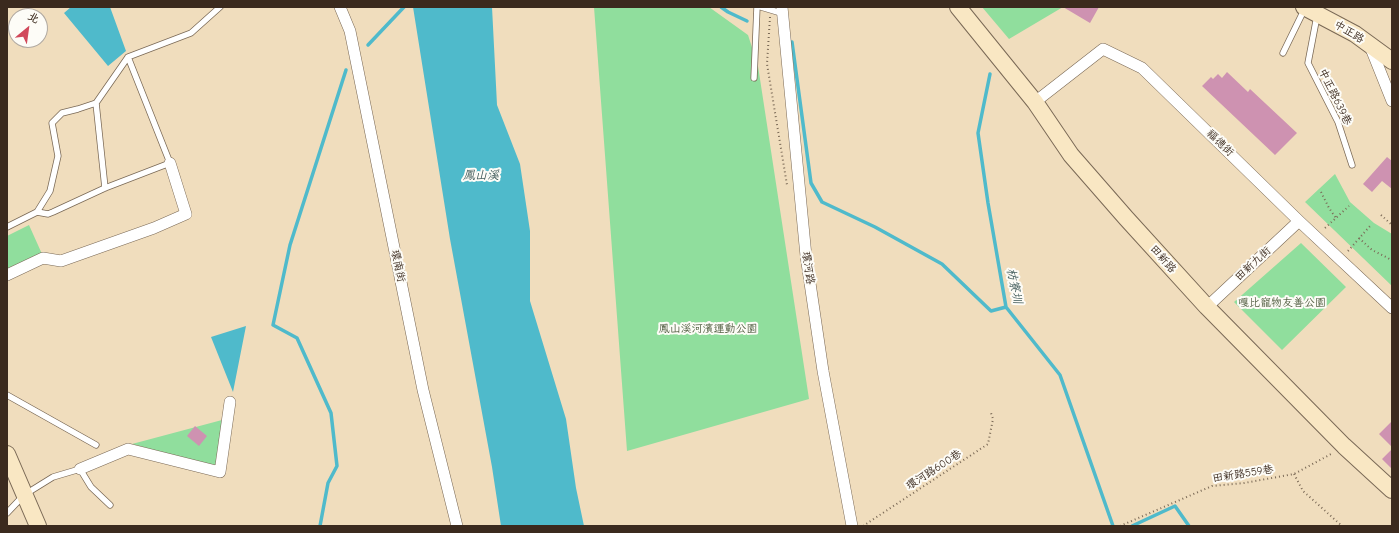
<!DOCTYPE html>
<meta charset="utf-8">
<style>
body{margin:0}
#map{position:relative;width:1399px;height:533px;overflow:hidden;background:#f0ddbd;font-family:"Comic Neue","LXGW WenKai TC",sans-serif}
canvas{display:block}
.frame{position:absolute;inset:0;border:8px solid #3b2a1e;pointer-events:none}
.north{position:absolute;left:8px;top:8px;width:40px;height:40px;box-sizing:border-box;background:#fdfcf7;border:1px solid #afa8a0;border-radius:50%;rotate:29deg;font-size:11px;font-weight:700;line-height:16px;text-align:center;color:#3b2a1e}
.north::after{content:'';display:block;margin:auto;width:14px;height:18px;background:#d1495b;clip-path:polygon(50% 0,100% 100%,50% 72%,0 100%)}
</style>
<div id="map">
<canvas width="1399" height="533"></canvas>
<div class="frame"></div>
<div class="north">北</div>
</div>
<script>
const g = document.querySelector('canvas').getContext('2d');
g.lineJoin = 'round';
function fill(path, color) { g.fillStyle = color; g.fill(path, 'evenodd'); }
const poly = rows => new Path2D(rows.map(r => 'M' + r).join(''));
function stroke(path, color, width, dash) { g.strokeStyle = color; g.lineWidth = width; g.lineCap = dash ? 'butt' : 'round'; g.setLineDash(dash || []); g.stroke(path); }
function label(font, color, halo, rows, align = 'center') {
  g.font = font + ' "Comic Neue","LXGW WenKai TC",sans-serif'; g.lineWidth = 4; g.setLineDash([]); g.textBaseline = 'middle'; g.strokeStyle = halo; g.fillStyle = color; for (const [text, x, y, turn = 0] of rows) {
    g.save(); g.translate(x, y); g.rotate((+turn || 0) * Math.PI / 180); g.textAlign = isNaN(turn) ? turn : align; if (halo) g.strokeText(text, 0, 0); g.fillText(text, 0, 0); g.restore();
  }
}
fill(poly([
 [594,7,709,7,748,35,758,66,809,399,627,451],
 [982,7,1063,7,1009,39],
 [1335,174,1350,202,1374,223,1392,234,1392,286,1305,202],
 [29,225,42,254,7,272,7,236],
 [1301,243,1346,287,1282,350,1234,302],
 [222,420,216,467,132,444]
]), '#90de9d');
fill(poly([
 [71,7,110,7,126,51,108,66,64,13],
 [413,7,492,7,497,105,520,164,530,231,530,301,566,419,576,488,584,526,501,526,492,467,450,239],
 [246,326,233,392,211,337]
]), '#4fbacb');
stroke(poly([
 [721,7,728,12,747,21],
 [792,42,811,183,822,202,875,227,942,264,991,311,1006,307],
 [368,45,404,7],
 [990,74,978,133,988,203,1006,307,1060,375,1113,526],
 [320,526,328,483,337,466,331,413,297,338,273,325,290,245,346,70],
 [1132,526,1175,506,1189,526]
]), '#4fbacb', 3.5);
fill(poly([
 [1063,7,1099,7,1090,23],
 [1227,72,1248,92,1250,89,1297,133,1275,155,1202,86,1211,77,1213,79,1218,74,1222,78],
 [1387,157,1392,161,1392,189,1382,181,1372,192,1363,184],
 [1392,421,1392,447,1379,434],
 [195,426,207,436,199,446,187,436],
 [1392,449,1392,469,1382,459]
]), '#ce92b1');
const lane = poly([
 [761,7,781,13],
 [1317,16,1308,63,1338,122,1352,165],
 [1283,53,1305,8],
 [754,78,757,7],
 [96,103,128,57,191,33,220,7],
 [96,103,105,188],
 [37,212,48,214,53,212,105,188,170,163,128,57],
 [7,227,37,212,50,191,58,156,52,123,62,113,78,109,96,103],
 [7,395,96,445],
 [7,513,24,495,53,477,80,469,91,487,110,505]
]);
const street = poly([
 [340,7,350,31,423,390,457,526],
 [782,7,806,256,823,371,852,526],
 [1370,46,1392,101],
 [1035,102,1103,49,1142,68,1299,221,1392,308],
 [7,275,43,258,61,261,154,228,186,214,170,163],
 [1207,307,1299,221],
 [80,469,128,449,220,472,230,402]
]);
const secondary = poly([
 [958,7,1035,102,1071,155,1126,218,1207,307,1344,446,1392,490],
 [1304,7,1355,34,1392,61],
 [7,454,38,526]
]);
stroke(lane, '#7a6956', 7);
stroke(street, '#7a6956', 12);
stroke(secondary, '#7a6956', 18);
stroke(poly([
 [770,17,767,64,787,185],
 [1321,192,1329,208,1336,218],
 [1381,215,1392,225],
 [1325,228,1349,206],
 [1359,238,1372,250,1388,258,1392,261],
 [1348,251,1370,226],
 [1294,474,1303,491,1342,526],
 [863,526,988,444,993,419,991,413],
 [1120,526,1212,486,1244,483,1294,474,1333,453]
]), '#7a6956', 2, [1, 3]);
stroke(lane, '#fff', 5.5);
stroke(street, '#fff', 11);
stroke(secondary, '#f9e7c3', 16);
label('11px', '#3b2a1e', '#fdfcf7', [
 ["中正路",1349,32,31],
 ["中正路639巷",1335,97,64],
 ["福德街",1220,143,44],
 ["田新路",1163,259,48],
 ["田新九街",1253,264,-43],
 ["環南街",398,266,78],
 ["環河路",808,268,82],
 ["環河路600巷",934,470,-33],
 ["田新路559巷",1243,474,-9]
]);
label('11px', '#546044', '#fdfcf7', [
 ["嘎比寵物友善公園",1282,303],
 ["鳳山溪河濱運動公園",708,329]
]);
label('italic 12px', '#425c5b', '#fdfcf7', [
 ["鳳山溪",481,176],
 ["枋寮圳",1014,286,78]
]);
</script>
